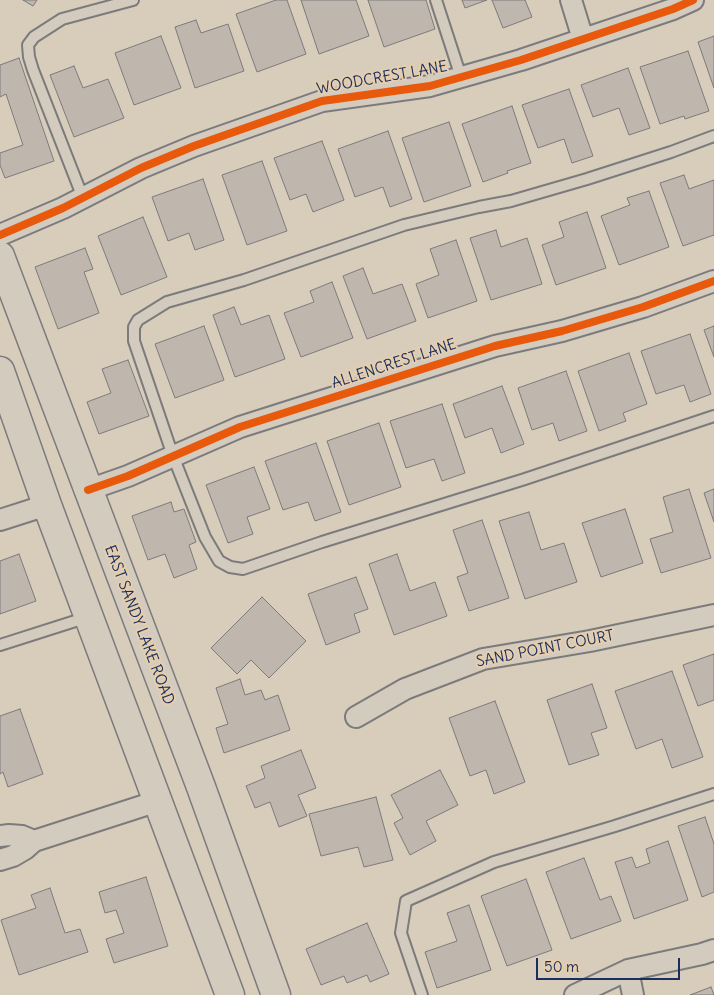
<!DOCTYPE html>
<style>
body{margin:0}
#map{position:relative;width:714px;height:995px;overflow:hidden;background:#d8ccbb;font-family:Delius,sans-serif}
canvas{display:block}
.scale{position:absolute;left:536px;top:958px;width:144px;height:22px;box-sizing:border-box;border:2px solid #1b2f5e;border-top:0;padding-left:6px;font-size:15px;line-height:18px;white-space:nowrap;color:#1b2f5e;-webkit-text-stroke:4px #e5ceae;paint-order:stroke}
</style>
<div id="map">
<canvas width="714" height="995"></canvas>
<div class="scale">50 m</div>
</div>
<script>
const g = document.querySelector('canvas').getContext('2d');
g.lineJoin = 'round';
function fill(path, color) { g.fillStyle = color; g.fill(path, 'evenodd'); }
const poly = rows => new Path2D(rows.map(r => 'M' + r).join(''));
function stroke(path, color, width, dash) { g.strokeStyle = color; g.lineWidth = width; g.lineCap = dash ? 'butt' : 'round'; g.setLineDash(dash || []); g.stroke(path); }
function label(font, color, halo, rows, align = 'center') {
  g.font = font + ' Delius,sans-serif'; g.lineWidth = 4; g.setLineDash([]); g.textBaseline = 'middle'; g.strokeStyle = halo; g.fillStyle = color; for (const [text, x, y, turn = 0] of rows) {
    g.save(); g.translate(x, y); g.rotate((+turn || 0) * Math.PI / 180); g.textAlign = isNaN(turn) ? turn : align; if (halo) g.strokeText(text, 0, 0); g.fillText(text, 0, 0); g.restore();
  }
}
const building = poly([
 [23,0,37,0,33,6,23,0],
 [276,0,287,0,306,54,257,72,236,14,276,0],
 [301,0,356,0,369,36,319,54,301,0],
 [368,0,426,0,435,29,384,47,368,0],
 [462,0,487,0,465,8,462,0],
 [492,0,525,0,532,17,503,28,492,0],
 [196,20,201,33,228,24,244,71,195,88,175,27,196,20],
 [161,36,181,88,134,105,115,53,161,36],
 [714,36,714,88,698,42,714,36],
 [688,51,709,111,685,119,684,116,660,124,640,67,688,51],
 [19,58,54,161,5,178,0,165,0,153,23,145,6,94,0,97,0,65,19,58],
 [74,66,83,88,108,79,124,118,74,137,50,75,74,66],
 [628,68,650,128,629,135,619,108,593,117,581,85,628,68],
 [569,89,593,156,572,163,564,139,538,148,522,105,569,89],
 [512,106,531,163,507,171,508,173,483,182,462,124,512,106],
 [449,122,471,186,424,202,402,138,449,122],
 [388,131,412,199,390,207,383,187,355,197,338,149,388,131],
 [322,141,344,200,313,212,306,194,290,200,274,158,322,141],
 [262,161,287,231,247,245,222,175,262,161],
 [684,175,689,189,714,180,714,235,683,246,660,183,684,175],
 [203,179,224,240,195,250,189,233,168,241,152,197,203,179],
 [649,191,669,247,619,265,601,216,630,205,627,198,649,191],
 [587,212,606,268,556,285,542,245,564,237,559,222,587,212],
 [143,217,167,277,121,295,98,236,143,217],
 [496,230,501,247,527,238,542,284,491,300,470,238,496,230],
 [456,240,477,301,428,318,416,284,439,275,430,249,456,240],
 [85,248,93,269,84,272,99,313,58,329,35,267,85,248],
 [363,268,373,294,402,284,416,321,367,339,343,276,363,268],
 [332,282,353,338,301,357,284,313,314,302,310,291,332,282],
 [234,307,241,325,269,315,285,359,235,377,213,315,234,307],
 [204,326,224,380,175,398,155,344,204,326],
 [714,326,714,357,704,330,714,326],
 [690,334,711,394,690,402,684,385,656,394,641,351,690,334],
 [629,353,647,404,623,413,626,421,599,431,578,371,629,353],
 [128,360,149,416,99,434,87,402,111,393,102,369,128,360],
 [566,371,587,431,559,441,553,423,532,430,518,388,566,371],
 [502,386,524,444,501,453,492,428,465,438,453,404,502,386],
 [442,404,465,473,442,481,434,459,406,468,390,421,442,404],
 [379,423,401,487,349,505,327,441,379,423],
 [316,443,341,512,315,521,308,502,283,510,265,461,316,443],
 [254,467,270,509,247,517,253,534,228,543,206,485,254,467],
 [689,489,711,558,661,573,650,539,673,532,663,497,689,489],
 [714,489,714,522,704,493,714,489],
 [171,502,174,512,184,509,196,542,189,545,197,569,174,578,165,554,148,560,132,516,171,502],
 [625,509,643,563,601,577,582,523,625,509],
 [529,512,541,550,564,543,577,582,525,599,499,521,529,512],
 [482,520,509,598,469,611,457,577,468,573,453,530,482,520],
 [19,554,36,601,0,614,0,561,19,554],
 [397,554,410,591,435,582,447,616,394,635,369,564,397,554],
 [356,577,368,609,354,614,360,632,326,645,308,594,356,577],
 [262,597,306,641,269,678,251,660,237,674,211,648,262,597],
 [714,654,714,700,698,706,683,665,714,654],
 [672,671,703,757,672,768,662,739,636,749,615,691,672,671],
 [240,679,245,695,261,690,265,700,278,695,290,730,224,753,216,728,228,724,216,688,240,679],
 [592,684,607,728,591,733,599,755,569,765,547,700,592,684],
 [495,701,525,782,494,794,486,770,470,776,449,718,495,701],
 [20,709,43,774,8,787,3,772,0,774,0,716,20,709],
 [301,750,316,788,298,795,307,816,279,827,270,802,255,808,246,786,265,778,261,766,301,750],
 [440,770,458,805,426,821,436,841,410,855,394,823,403,818,391,795,440,770],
 [376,797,393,860,364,867,358,847,321,856,309,814,376,797],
 [705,817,714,844,714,892,702,897,678,826,705,817],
 [668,841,688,900,634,919,615,862,632,857,636,868,650,863,646,849,668,841],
 [584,858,600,900,611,896,621,921,571,939,546,872,584,858],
 [146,877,168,946,114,963,106,939,124,933,116,910,105,913,99,892,146,877],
 [526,879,552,950,507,966,481,896,526,879],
 [50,888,65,933,80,929,88,952,19,975,1,920,36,908,31,895,50,888],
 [469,905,491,970,437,988,425,952,457,941,447,913,469,905],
 [367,923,389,974,370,982,367,975,347,983,344,976,321,985,306,949,367,923],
 [711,987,714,995,690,995,711,987]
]);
fill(building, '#bfb7ad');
stroke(building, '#7c7b7c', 1);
const lane = poly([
 [436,0,461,77],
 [714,136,671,152,587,179,511,201,479,207,404,225,244,280,167,302,138,320,134,327,134,341,173,456,205,537,219,561,230,567,243,569,322,542,525,479,714,416],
 [83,198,33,70,29,57,28,45,34,37,62,19,133,0],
 [0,645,88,617],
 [422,995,401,933,406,901,494,862,615,826,714,794]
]);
const street = poly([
 [571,0,583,39],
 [0,235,63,208,141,168,194,146,305,107,322,101,430,86,521,60,673,9,693,0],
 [88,490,128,476,240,427,495,346,562,331,643,307,714,281],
 [0,520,47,505],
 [356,717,405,689,483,659,590,641,714,615],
 [0,836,9,835,22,836,34,841],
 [0,860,13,856,25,849,34,841,158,801],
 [628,970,633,995],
 [575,995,628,970,702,954,714,950]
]);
const secondary = poly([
 [0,256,201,787,276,995],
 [0,371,47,505,230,995]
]);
stroke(lane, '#7c7b7c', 14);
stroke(street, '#7c7b7c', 24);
stroke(secondary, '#7c7b7c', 31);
stroke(lane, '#d4cbbf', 10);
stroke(street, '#d4cbbf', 20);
stroke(secondary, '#d4cbbf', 28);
stroke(poly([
 [0,235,63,208,141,168,194,146,305,107,322,101,430,86,521,60,673,9,693,0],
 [88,490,128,476,240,427,495,346,562,331,643,307,714,281]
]), '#e8590c', 8);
label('15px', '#1b2f5e', '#e5ceae', [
 ["WOODCREST LANE",382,78,-10],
 ["ALLENCREST LANE",394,364,-18],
 ["EAST SANDY LAKE ROAD",139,625,69],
 ["SAND POINT COURT",545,649,-11]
]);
</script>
